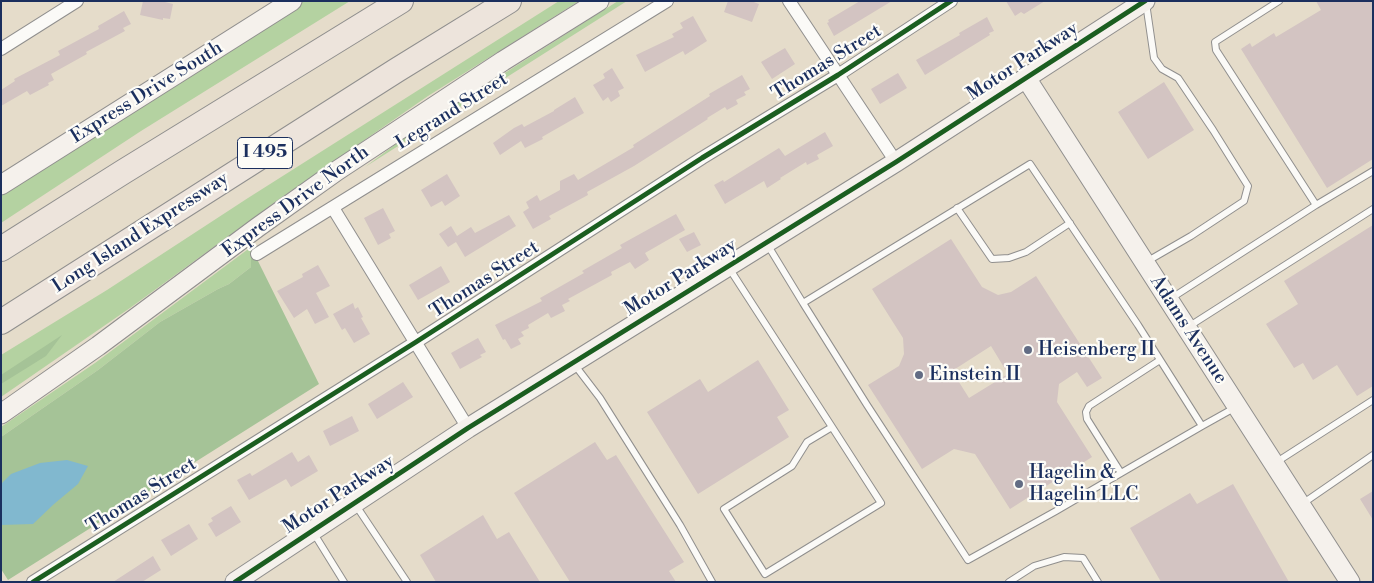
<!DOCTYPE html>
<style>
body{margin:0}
#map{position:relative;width:1374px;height:583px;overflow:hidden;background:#e5dcca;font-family:"Libre Bodoni",serif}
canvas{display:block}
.frame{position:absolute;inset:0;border:2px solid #1b2f5e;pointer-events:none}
</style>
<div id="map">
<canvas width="1374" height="583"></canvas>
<div class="frame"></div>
</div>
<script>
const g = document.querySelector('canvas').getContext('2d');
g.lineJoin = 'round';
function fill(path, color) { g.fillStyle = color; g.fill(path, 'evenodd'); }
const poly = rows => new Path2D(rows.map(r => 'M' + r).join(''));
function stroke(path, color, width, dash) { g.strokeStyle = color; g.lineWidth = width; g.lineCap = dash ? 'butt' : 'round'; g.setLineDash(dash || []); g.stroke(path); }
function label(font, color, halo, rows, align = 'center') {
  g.font = font + ' "Libre Bodoni",serif'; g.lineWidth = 4.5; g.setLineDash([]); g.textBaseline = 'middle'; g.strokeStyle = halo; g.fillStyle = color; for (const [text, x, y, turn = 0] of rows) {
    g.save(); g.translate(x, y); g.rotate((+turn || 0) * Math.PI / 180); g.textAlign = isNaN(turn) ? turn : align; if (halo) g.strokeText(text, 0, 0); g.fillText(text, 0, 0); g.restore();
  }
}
fill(poly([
 [303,1,350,1,141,131,1,223,1,190],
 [559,1,579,1,428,96,278,200,130,308,1,397,1,355,107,290,248,198],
 [618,1,627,1,365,167,412,132],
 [251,247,251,267,229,284,218,289,160,322,98,370,1,437,1,427,95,363]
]), '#b4d2a1');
fill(poly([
 [251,247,319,384,8,580,1,569,1,437,98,370,160,322,218,289,229,284,251,267],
 [62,335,46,356,1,384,1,375]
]), '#a5c397');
fill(poly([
 [67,460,88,466,78,484,54,504,33,524,1,525,1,484,11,474,40,463]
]), '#81b8cf');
fill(poly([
 [143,1,161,1,173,4,170,19,163,18,163,20,140,15],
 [728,1,751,1,759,4,752,22,724,12],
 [860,1,892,1,834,36,827,23,829,22,828,20],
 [1006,1,1045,1,1024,14,1021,12,1015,16],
 [1316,1,1373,1,1373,159,1327,188,1241,49,1250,43,1252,47,1274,33,1276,37,1321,10],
 [124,11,131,24,123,28,125,31,86,52,87,54,51,74,54,80,48,83,49,85,30,95,27,91,1,106,1,90,15,81,14,79,60,55,58,51,99,29,98,26],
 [693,16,707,41,685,55,683,51,645,72,636,55,674,37,672,34,683,28,680,23],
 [987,17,994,31,989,33,990,35,925,75,916,60,960,35,959,33],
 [785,48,795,64,772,79,761,62],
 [612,68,624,88,618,91,620,96,611,102,608,97,603,101,593,85,605,78,603,74],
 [898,73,907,88,880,104,871,89],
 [742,75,750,89,744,92,746,95,736,100,738,104,727,110,725,107,707,118,708,119,634,166,587,192,588,195,549,216,551,219,533,229,523,212,529,208,526,202,537,195,540,201,560,190,560,181,574,174,578,180,634,147,633,145,710,96,709,94],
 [1164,82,1194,130,1148,159,1118,112],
 [575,97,584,113,542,137,543,139,525,148,521,141,500,155,493,143,514,128,522,124,524,127,554,111,554,110],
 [825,132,833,146,817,155,819,159,807,165,806,162,780,178,781,179,767,188,764,181,725,204,714,185,723,180,724,182,779,148,785,156],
 [447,174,460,196,445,206,442,201,431,207,421,190],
 [383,208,395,231,389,234,391,238,378,245,364,218],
 [676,214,685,230,645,253,649,260,635,269,630,262,611,272,612,275,568,299,570,301,562,305,565,311,551,318,548,313,528,325,529,328,521,332,524,336,518,339,521,344,511,349,505,339,503,340,495,325,542,301,540,298,584,273,582,271,622,248,620,245],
 [509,215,516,226,465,257,456,242,448,247,439,234,451,226,457,236,471,227,475,233],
 [1373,225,1373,386,1357,396,1337,365,1313,380,1303,363,1294,368,1266,324,1298,304,1284,281],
 [694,232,701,245,687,252,679,239],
 [951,239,982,287,998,295,1011,292,1036,276,1102,378,1087,387,1077,372,1059,384,1057,402,1092,457,1010,509,975,454,954,449,922,469,868,385,899,366,904,354,903,338,872,289],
 [991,346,1008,374,969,398,952,371],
 [318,265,330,286,316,293,329,317,315,324,307,309,294,318,277,291,303,277,302,274],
 [441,266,450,282,418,300,409,285],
 [353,303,355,309,358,307,363,317,361,318,370,334,354,343,345,328,342,330,333,314],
 [478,338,486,352,480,355,482,357,460,369,451,353],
 [758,360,789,410,777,417,789,437,698,494,647,412,700,379,708,392],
 [403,382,413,397,377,419,368,404],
 [352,416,359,431,330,446,323,431],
 [595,442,607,460,616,455,684,562,669,571,676,582,570,582,514,493],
 [292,452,298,462,309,455,318,471,291,487,286,479,249,500,237,480,250,473,252,476],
 [1233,484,1289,582,1161,582,1130,528,1190,493,1197,504],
 [1373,491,1373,520,1360,499],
 [231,506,241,522,216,537,208,524,213,521,211,518],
 [483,515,497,539,509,532,540,582,436,582,420,555],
 [189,524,198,539,171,556,161,540],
 [153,556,161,570,142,582,113,582]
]), '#d3c4c2');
const lane = poly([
 [1279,1,1215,42,1216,50,1316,205,1373,171],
 [957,208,992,259,1009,258,1026,252,1070,223],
 [767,244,803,303],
 [1146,262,1191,236,1244,201,1248,186,1213,130,1178,78,1162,69,1154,58,1146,3],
 [729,268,832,427,881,503,765,574,724,509,792,466,807,442,832,427],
 [1170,299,1316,205],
 [1188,327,1373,209],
 [574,364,600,398,680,525,712,582],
 [1202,426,1138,325,1030,164,803,303,867,405,968,560,1056,511,1121,473,1202,426,1236,407],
 [1275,463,1373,400],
 [1121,473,1087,419,1086,412,1089,406,1160,360],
 [355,504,407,582],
 [1302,504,1373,455],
 [313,532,344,582],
 [1009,582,1034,566,1064,557,1083,558,1098,582]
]);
const street = poly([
 [789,1,896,162],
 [1,49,77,1],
 [333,208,468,428],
 [257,254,667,1],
 [33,582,416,342,702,158,838,75,951,1]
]);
const secondary = poly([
 [1026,78,1350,582],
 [1,185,292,1],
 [1,414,98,346,258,227,338,170,503,61,599,1],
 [235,582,468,428,896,162,1145,1]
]);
const highway = poly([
 [1,249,123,172,401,1],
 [1,322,397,70,509,1]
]);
stroke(lane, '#908f8e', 8);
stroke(street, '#908f8e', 14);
stroke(secondary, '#908f8e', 21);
stroke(highway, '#908f8e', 26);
stroke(lane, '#fbfaf7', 6);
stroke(street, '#fbfaf7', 12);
stroke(secondary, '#f5f1ec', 19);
stroke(highway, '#ede4dc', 24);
stroke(poly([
 [33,582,416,342,702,158,838,75,951,1],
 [235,582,468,428,896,162,1145,1]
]), '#1b5e20', 5);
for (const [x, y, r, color] of [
 [1028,350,5,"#626c84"],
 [919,375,5,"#626c84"],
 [1019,484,5,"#626c84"]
]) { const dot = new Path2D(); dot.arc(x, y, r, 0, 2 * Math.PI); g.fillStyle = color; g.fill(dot); stroke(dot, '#fdfcf7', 2); }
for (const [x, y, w] of [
 [265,153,55]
]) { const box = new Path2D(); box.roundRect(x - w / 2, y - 15.5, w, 31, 4); g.fillStyle = '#fdfcf7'; g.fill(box); stroke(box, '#1b2f5e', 1); }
label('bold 18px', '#1b2f5e', null, [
 ["I 495",265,153]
]);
label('19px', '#1b2f5e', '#fdfcf7', [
 ["Motor Parkway",1023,62,-33],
 ["Thomas Street",827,63,-32],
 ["Express Drive South",147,93,-32],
 ["Legrand Street",452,112,-32],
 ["Express Drive North",296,202,-36],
 ["Long Island Expressway",141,233,-33],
 ["Motor Parkway",681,278,-32],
 ["Thomas Street",485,280,-33],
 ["Adams Avenue",1188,330,57],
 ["Motor Parkway",339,495,-33],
 ["Thomas Street",142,496,-32]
]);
label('19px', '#1b2f5e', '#fdfcf7', [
 ["Heisenberg II",1038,350],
 ["Einstein II",929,375],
 ["Hagelin &",1029,473],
 ["Hagelin LLC",1029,495]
], 'left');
</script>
